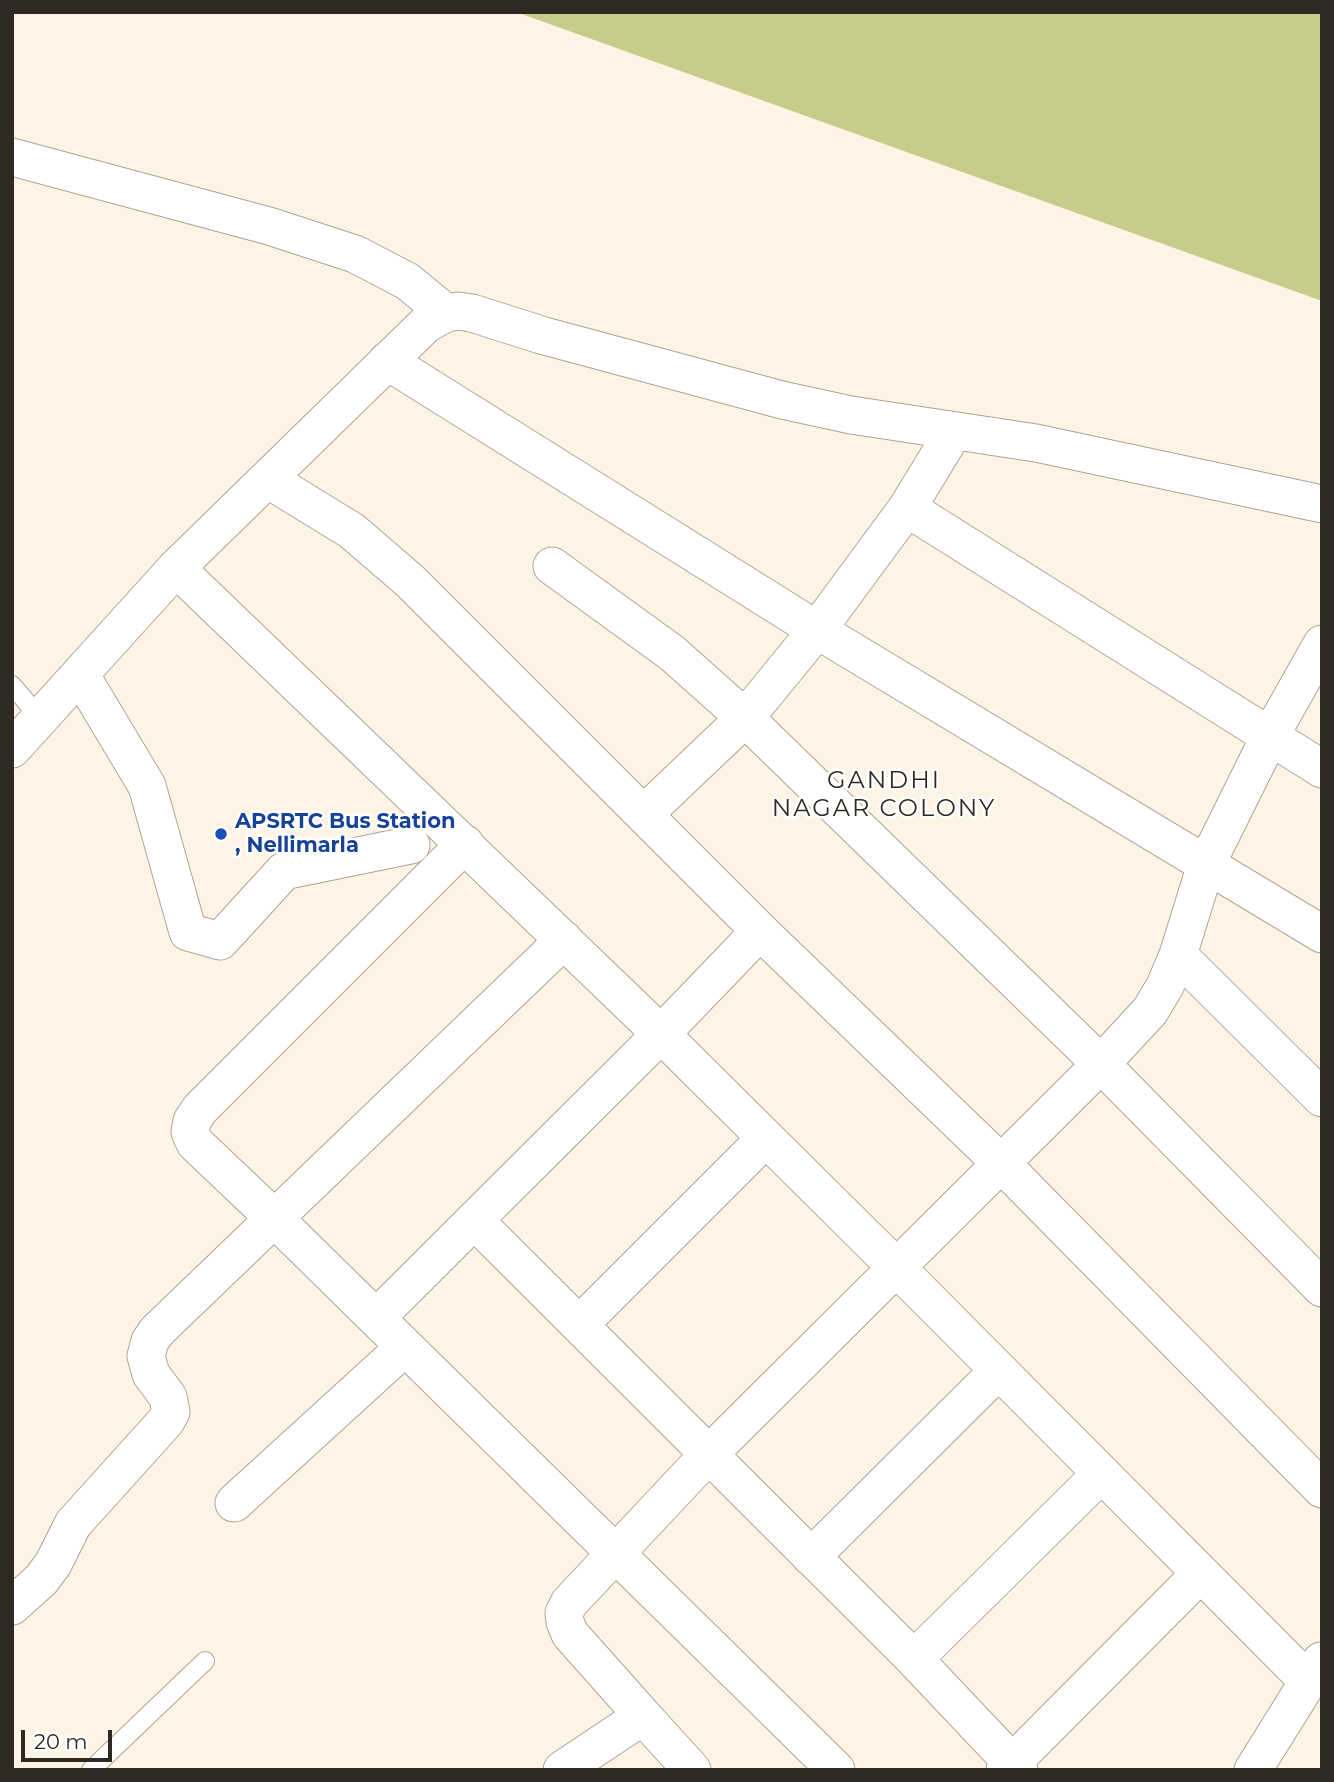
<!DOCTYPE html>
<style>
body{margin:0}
#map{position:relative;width:1334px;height:1782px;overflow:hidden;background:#fef4e6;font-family:Montserrat,sans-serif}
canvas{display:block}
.frame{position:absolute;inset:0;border:14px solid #2e2923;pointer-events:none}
.scale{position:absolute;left:21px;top:1730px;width:91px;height:32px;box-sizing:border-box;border:4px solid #2e2923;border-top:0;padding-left:9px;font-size:21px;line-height:24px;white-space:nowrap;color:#2e2923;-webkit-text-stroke:5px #fff;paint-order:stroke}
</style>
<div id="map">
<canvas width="1334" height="1782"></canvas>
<div class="frame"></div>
<div class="scale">20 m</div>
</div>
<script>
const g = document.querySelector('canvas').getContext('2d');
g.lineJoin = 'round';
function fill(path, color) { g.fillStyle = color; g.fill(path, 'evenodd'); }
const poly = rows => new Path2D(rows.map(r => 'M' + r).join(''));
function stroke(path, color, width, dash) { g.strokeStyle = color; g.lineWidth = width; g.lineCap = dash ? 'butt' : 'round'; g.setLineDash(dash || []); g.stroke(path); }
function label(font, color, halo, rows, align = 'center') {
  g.font = font + ' Montserrat,sans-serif'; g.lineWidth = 5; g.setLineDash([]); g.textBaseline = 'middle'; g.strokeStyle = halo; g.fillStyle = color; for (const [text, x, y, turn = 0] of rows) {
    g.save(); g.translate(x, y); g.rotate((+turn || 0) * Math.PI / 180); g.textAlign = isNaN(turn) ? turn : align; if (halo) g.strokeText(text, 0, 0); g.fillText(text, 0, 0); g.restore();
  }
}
fill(poly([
 [516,12,1322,12,1322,301]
]), '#c8cc8b');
const service = poly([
 [12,685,40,718],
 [91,1770,205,1661]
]);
const minor = poly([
 [12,157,269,226,355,254,407,281,446,313],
 [387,361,817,630,1322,934],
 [269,480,352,531,410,581,760,931,1002,1164,1322,1489],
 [907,508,1322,769],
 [552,566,672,653,745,718,1101,1064,1322,1288],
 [176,568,661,1034,897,1268,1310,1683],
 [80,674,147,786,188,932,220,941,284,871,411,845],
 [12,749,176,568,426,324,446,313,458,311,472,313,541,335,782,400,851,415,1036,443,1322,504],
 [644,814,745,718,817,630,907,508,954,431],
 [465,844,200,1109,192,1121,190,1132,195,1143,275,1219,836,1770],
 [1178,955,1322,1098],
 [474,1220,914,1659,1019,1770],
 [376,1318,661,1034,760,931],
 [579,1325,766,1138],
 [234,1503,405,1347],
 [811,1557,998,1371],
 [12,1606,41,1580,53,1564,73,1524,166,1421,171,1412,168,1397,151,1374,146,1356,150,1341,157,1331,564,940],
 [914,1659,1100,1475],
 [643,1716,692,1770],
 [562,1770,643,1716,570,1634,565,1622,564,1613,569,1603,708,1455,1101,1064,1150,1011,1165,986,1178,955,1206,865,1269,738,1322,644],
 [1005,1770,1200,1574],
 [1253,1770,1321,1661]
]);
stroke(service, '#b0a494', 20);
stroke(minor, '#b0a494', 39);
stroke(service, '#fff', 18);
stroke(minor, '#fff', 37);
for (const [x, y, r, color] of [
 [221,834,7,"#1a4fb4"]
]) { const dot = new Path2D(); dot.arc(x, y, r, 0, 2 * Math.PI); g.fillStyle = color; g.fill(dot); stroke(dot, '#fff', 2.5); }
label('bold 21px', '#164399', '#fff', [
 ["APSRTC Bus Station",235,822],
 [", Nellimarla",235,846]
], 'left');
g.letterSpacing = '2px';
label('24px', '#2e2923', '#fff', [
 ["GANDHI",884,781],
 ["NAGAR COLONY",884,809]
]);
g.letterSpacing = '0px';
</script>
